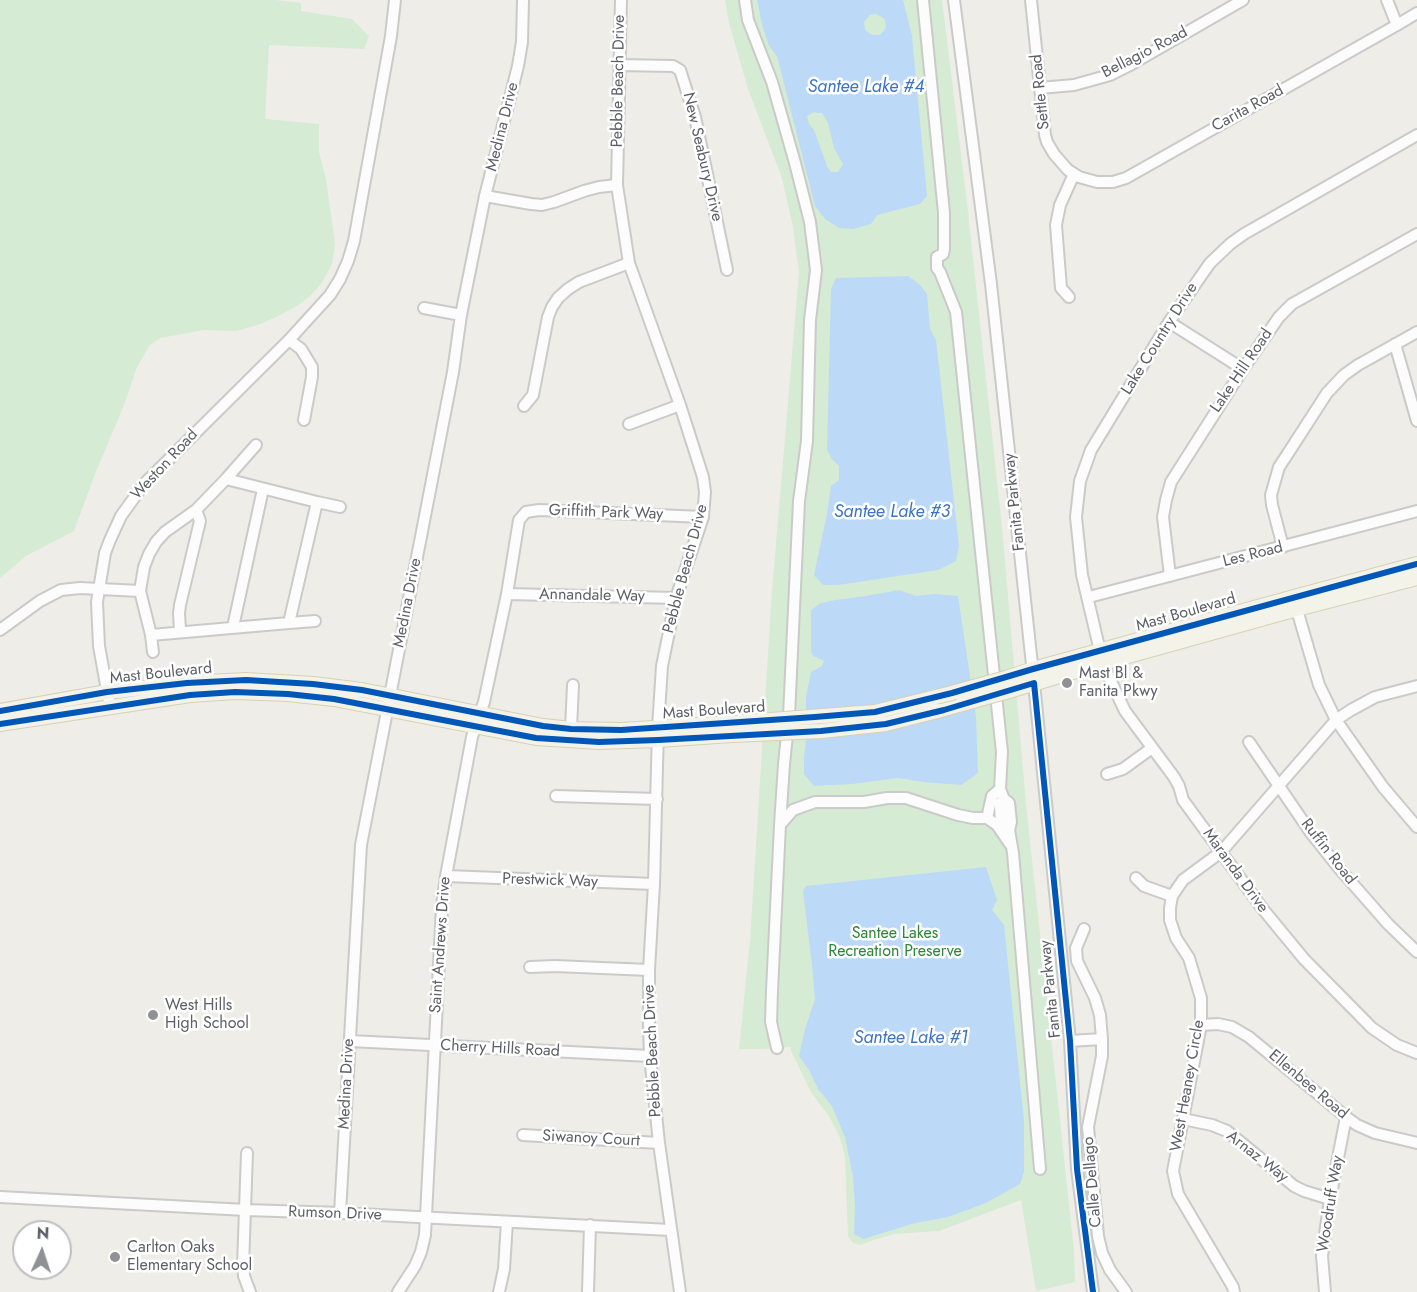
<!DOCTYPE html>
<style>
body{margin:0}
#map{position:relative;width:1417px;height:1292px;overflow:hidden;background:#eeede8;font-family:Jost,sans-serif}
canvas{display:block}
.north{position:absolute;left:12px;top:1220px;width:60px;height:60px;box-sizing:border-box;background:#fff;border:2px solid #bebfc2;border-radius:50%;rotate:3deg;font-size:16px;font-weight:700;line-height:24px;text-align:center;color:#5d6067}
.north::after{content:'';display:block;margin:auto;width:21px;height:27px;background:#909194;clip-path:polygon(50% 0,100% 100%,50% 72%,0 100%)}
</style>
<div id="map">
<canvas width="1417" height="1292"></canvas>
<div class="north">N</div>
</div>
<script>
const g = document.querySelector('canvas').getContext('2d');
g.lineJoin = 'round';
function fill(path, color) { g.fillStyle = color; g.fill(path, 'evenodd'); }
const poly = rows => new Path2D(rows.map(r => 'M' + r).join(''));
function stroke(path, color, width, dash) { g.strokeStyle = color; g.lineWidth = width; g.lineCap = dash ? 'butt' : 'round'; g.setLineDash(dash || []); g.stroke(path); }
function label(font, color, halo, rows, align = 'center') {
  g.font = font + ' Jost,sans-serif'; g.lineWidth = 5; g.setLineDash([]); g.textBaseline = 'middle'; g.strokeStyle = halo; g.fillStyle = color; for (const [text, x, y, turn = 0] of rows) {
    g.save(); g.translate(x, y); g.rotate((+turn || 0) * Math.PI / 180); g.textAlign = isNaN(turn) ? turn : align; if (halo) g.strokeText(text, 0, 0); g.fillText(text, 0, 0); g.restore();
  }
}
fill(poly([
 [0,0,275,0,301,3,301,11,352,19,369,36,364,49,269,45,265,119,319,124,319,152,326,179,335,244,332,264,321,284,309,297,295,307,276,317,258,325,236,331,204,330,160,338,150,345,137,367,124,405,95,474,74,531,26,556,0,578],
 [725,0,942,0,967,203,1002,527,1026,804,1074,1251,1075,1282,1036,1291,1021,1200,939,1231,894,1234,874,1240,860,1245,853,1243,848,1236,845,1156,840,1138,830,1118,811,1092,791,1051,791,1047,764,1049,739,1049,750,941,772,591,799,272,793,227,782,178,748,89,729,23]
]), '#d5ebd4');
fill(poly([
 [757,0,903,0,912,36,927,196,920,204,877,215,871,224,853,229,839,228,825,219,815,206,777,56,769,46,762,25],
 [876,14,882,17,885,20,886,27,884,31,879,35,872,35,865,30,864,22,870,15],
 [814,112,817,113,822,113,828,123,834,148,843,164,838,172,831,172,827,166,814,130,809,124,807,116],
 [908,276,919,284,927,294,930,329,936,340,959,546,956,561,938,570,838,585,823,585,814,575,827,514,831,486,839,480,839,466,832,459,827,450,831,289,836,278],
 [899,590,916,596,935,594,958,596,976,717,978,773,961,785,924,782,897,778,852,784,814,786,804,774,804,758,806,740,806,697,811,672,822,666,824,661,813,656,811,651,811,610,821,603,836,600,866,596],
 [986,867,997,900,992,910,1004,925,1024,1121,1024,1172,1020,1184,986,1203,948,1217,915,1223,863,1239,854,1234,855,1206,853,1177,845,1137,832,1106,818,1089,809,1070,799,1056,805,1029,815,999,812,965,803,891,806,886]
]), '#bcd9f8');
const minor = poly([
 [621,0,617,185,629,263,680,405,703,477,705,492,703,517,676,598,662,666,658,728,654,884,649,970,649,1025,650,1056,659,1143,680,1292],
 [745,0,748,20,772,82,795,163,810,222,816,270,810,320,807,441,799,501,789,716,784,764,780,825],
 [923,0,944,213,944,249,943,254,937,257,937,268,940,272,956,312,1002,752,1000,789,1004,799,1009,803,1011,822,1009,830,1013,853,1040,1169],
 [954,0,991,284,1034,683,1070,1041,1077,1169,1093,1292],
 [1031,0,1045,135,1047,142,1054,154,1068,170,1079,177,1097,182,1113,182,1126,178,1397,25,1417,13],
 [1387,0,1397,25],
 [619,65,673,66,680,70,695,117,727,270],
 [1040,88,1074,85,1110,75,1130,65,1243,0],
 [1417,135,1244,234,1230,244,1210,263,1169,322,1091,450,1080,481,1076,517,1082,575,1100,651,1108,675,1125,711,1174,777,1179,786,1183,800,1262,908,1304,959,1372,1028,1397,1045,1417,1053],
 [485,196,531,204,542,205,554,202,584,191,599,187,617,185],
 [1069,297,1061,288,1056,225,1060,205,1074,174],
 [424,308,461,315],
 [1169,322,1243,369],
 [289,340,301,349,312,367,312,377,304,420],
 [1395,344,1417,421],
 [524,406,533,395,548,317,552,307,558,298,568,289,579,282,629,263],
 [629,424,680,405],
 [317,502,340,507],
 [1283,547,1272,505,1271,495,1279,467,1285,458,1327,393,1344,375,1358,365,1417,332],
 [1170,576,1163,517,1166,500,1171,482,1243,369,1279,317,1292,304,1417,234],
 [140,591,151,635,289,623,317,502,226,479],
 [507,594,676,598],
 [1089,597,1417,511],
 [1295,603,1319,685,1336,720,1383,787,1417,827],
 [289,623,315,621],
 [233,627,263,489],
 [0,630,40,601,61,590,80,588,140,591,144,567,149,554,156,542,165,532,196,510,226,479,256,445],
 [180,631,179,613,180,605,200,521,196,510],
 [151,635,153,652],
 [110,707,99,646,97,602,105,553,110,540,121,516,144,484,289,340,330,295,340,279,348,261,354,241,391,36,395,0],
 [571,729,573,685],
 [1249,742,1311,833,1338,867,1388,924,1417,952],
 [1107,774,1123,769,1152,748],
 [556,796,657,799],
 [1004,799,1000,803,1000,807,1001,822,1009,830],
 [987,818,997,825,1010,844],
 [446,876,654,884],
 [1136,878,1144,886,1172,896],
 [1084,929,1076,948,1077,961,1095,998,1100,1015,1102,1039,1102,1056,1088,1127,1098,1236,1102,1253,1110,1270,1126,1292],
 [530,967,555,966,649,970],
 [1201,1025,1218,1024,1232,1027,1249,1037,1346,1117,1357,1125,1375,1133,1417,1143],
 [350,1041,650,1056],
 [1070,1041,1102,1039],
 [777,1048,771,1022,772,991,780,825,793,810,815,802,864,802,887,798,906,798,958,815,973,818,987,818,992,796,1000,789],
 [1183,1119,1212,1125,1227,1131,1294,1186,1304,1191,1330,1199],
 [523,1135,659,1143],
 [247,1153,243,1266,244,1276,250,1292],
 [0,1197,246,1210,340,1213,670,1230],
 [340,1213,361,845,453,372,461,315,485,196,518,66,522,42,523,0],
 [398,1292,415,1266,421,1252,425,1235,442,906,446,876,472,737,484,702,507,594,519,520,526,512,539,510,703,517],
 [499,1292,504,1269,507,1222],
 [588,1292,590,1225],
 [1234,1292,1233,1287,1178,1194,1173,1171,1201,1025,1201,998,1189,958,1176,938,1170,920,1170,908,1172,896,1183,880,1221,852,1336,720,1351,710,1375,697,1417,686],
 [1325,1292,1322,1256,1330,1199,1346,1117]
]);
const major = poly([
 [1006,678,1033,669,1294,597,1417,564],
 [1009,691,1103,663,1297,609,1417,578],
 [0,711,107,692,187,683,246,680,313,684,362,690,543,726,571,729,621,730,732,723],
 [937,711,962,704],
 [0,724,190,695,235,692,288,694,334,699,536,738,599,742,658,740,732,735]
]);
stroke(minor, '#cacac9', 14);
stroke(major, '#d7d1b4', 16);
stroke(minor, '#fcfcfc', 10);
stroke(major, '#f3f3e9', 14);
const majorBridge = poly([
 [962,704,1009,691],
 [732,723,875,712,952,693,1006,678],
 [732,735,821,731,886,724,937,711]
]);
stroke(majorBridge, '#d7d1b4', 16, []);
stroke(majorBridge, '#f3f3e9', 14);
stroke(poly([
 [0,711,107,692,187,683,246,680,313,684,362,690,543,726,571,729,621,730,815,717,875,712,952,693,1033,669,1417,564],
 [0,724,190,695,235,692,288,694,334,699,536,738,599,742,658,740,821,731,886,724,944,710,1034,683,1070,1041,1077,1169,1093,1292]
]), '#0057b8', 6);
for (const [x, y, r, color] of [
 [1067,683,6,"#909194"],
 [153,1015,6,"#909194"],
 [115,1257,6,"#909194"]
]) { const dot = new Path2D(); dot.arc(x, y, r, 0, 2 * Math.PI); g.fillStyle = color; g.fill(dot); stroke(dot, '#fff', 2); }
label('16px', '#5d6067', '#fff', [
 ["Bellagio Road",1145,53,-27],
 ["Pebble Beach Drive",619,81,-89],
 ["Settle Road",1041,92,-96],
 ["Carita Road",1248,109,-29],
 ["Medina Drive",503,127,-76],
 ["New Seabury Drive",702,157,77],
 ["Lake Country Drive",1160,339,-58],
 ["Lake Hill Road",1242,371,-56],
 ["Weston Road",165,465,-47],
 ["Fanita Parkway",1015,502,-96],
 ["Griffith Park Way",606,513,2],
 ["Les Road",1253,555,-14],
 ["Pebble Beach Drive",686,569,-75],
 ["Annandale Way",592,596,1],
 ["Medina Drive",408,603,-79],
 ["Mast Boulevard",1186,613,-16],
 ["Mast Boulevard",161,674,-6],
 ["Mast Boulevard",714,711,-4],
 ["Ruffin Road",1328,852,52],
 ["Maranda Drive",1235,871,54],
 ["Prestwick Way",550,881,2],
 ["Saint Andrews Drive",441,945,-86],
 ["Fanita Parkway",1051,989,-96],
 ["Cherry Hills Road",500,1049,3],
 ["Pebble Beach Drive",653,1051,-93],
 ["Medina Drive",347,1084,-87],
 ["Ellenbee Road",1308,1085,40],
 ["West Heaney Circle",1188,1086,-80],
 ["Siwanoy Court",591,1139,3],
 ["Arnaz Way",1257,1157,38],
 ["Calle Dellago",1093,1182,-95],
 ["Woodruff Way",1331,1204,-81],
 ["Rumson Drive",335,1214,2]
]);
label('16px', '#5d6067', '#fff', [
 ["Mast Bl &",1079,674],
 ["Fanita Pkwy",1079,692],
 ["West Hills",165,1006],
 ["High School",165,1024],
 ["Carlton Oaks",127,1248],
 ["Elementary School",127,1266]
], 'left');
label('16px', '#2d8539', '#fff', [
 ["Santee Lakes",895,934],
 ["Recreation Preserve",895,952]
]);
label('italic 18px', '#3c73c5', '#fff', [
 ["Santee Lake #4",866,88],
 ["Santee Lake #3",892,513],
 ["Santee Lake #1",911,1039]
]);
</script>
